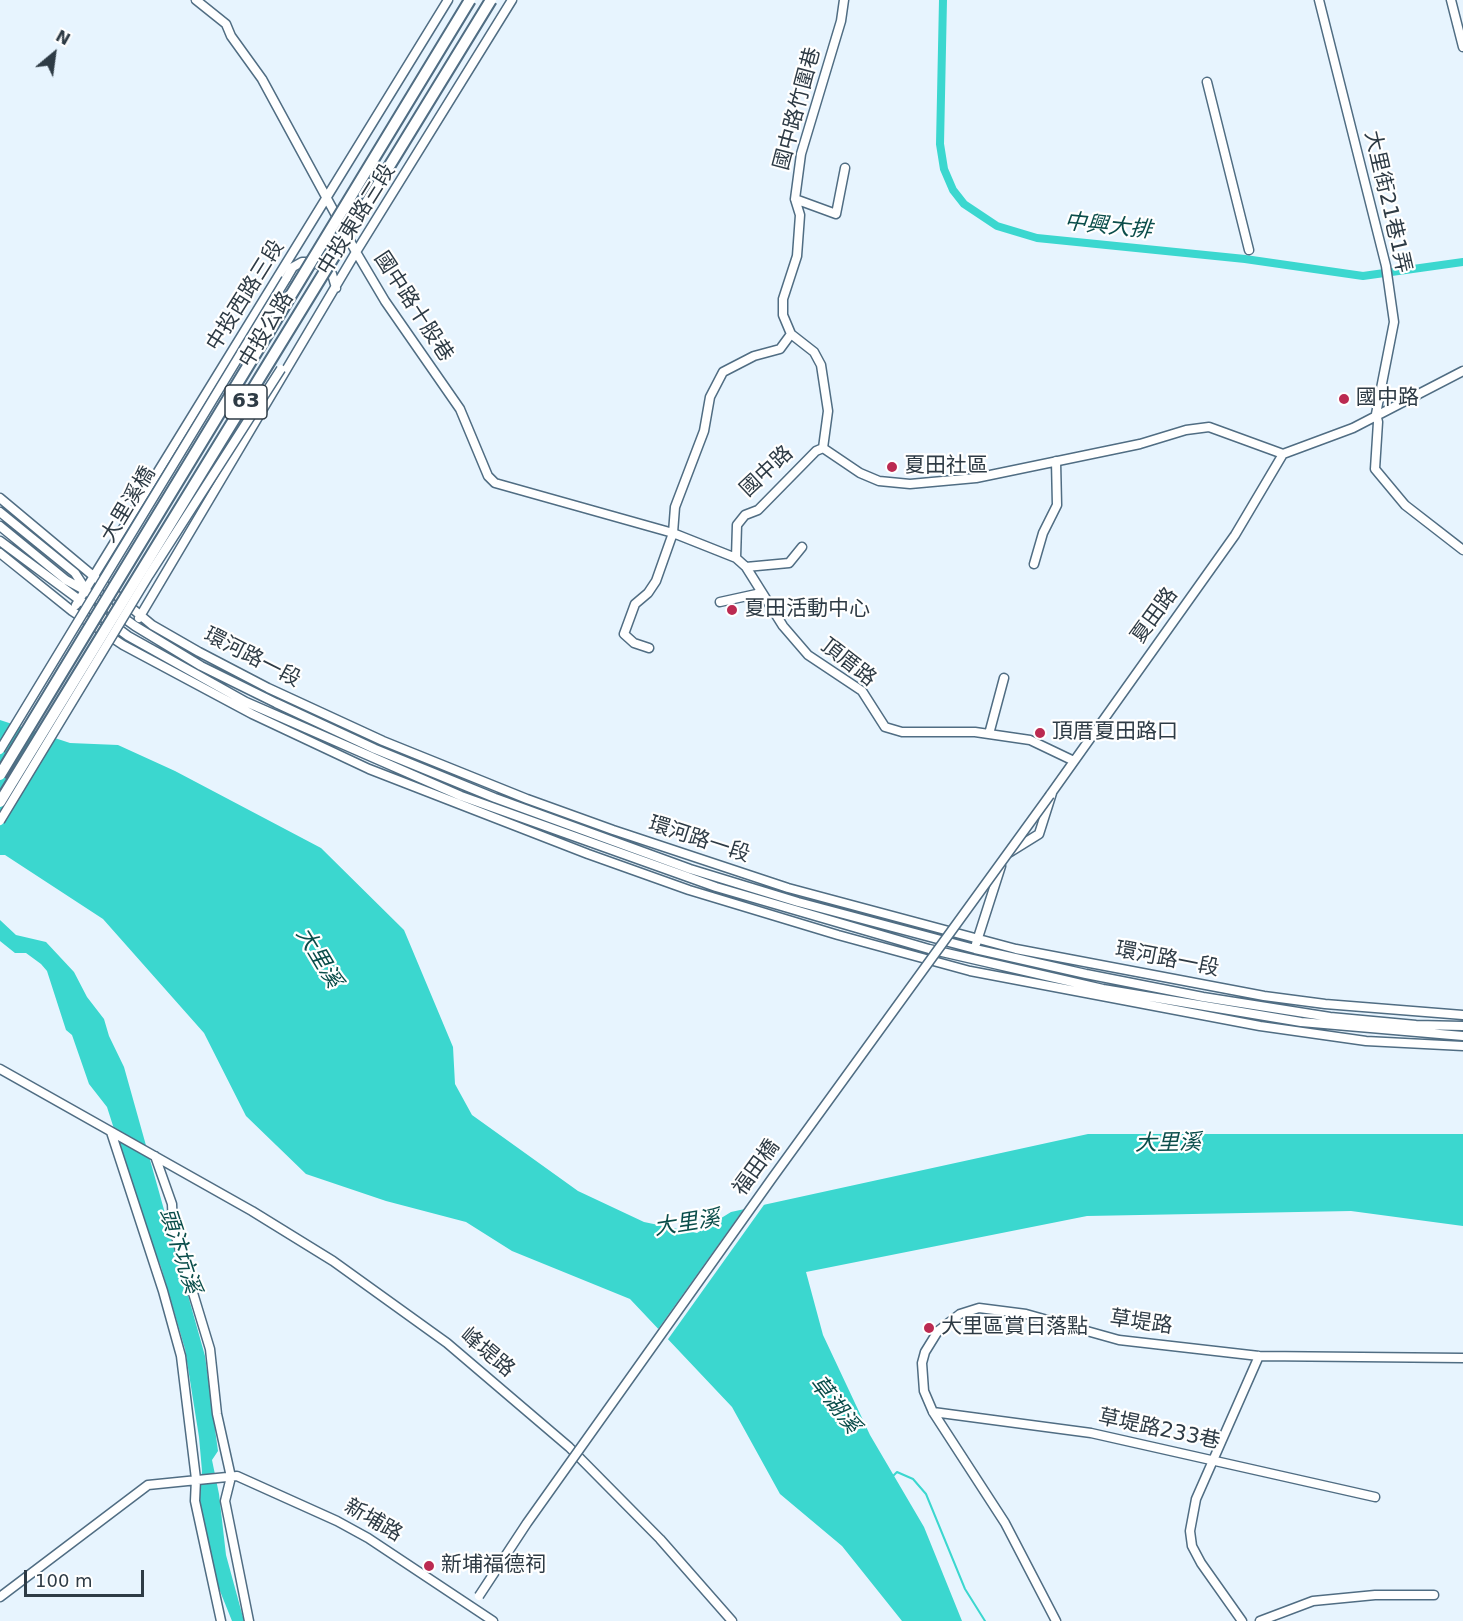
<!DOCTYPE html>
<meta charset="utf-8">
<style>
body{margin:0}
#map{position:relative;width:1463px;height:1621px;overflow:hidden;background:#e7f4fe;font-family:"DejaVu Sans",sans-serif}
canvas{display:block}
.north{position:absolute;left:24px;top:24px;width:60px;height:60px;-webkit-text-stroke:4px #fff;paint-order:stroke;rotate:29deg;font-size:16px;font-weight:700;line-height:24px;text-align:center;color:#2e3b45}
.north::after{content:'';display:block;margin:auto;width:21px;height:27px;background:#2e3b45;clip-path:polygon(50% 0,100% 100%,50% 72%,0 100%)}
.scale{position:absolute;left:24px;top:1570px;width:120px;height:27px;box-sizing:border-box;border:3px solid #2e3b45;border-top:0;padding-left:8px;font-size:18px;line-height:21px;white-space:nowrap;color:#2e3b45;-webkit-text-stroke:4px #fff;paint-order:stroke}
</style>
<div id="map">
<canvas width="1463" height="1621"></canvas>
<div class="north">N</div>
<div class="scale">100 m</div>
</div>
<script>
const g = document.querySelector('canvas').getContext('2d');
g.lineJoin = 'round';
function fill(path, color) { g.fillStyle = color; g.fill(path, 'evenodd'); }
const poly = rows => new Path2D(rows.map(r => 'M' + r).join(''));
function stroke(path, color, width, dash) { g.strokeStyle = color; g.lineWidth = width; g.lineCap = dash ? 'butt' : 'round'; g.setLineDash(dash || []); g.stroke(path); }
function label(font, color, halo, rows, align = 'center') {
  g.font = font + ' "DejaVu Sans","Noto Sans TC",sans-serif'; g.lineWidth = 4.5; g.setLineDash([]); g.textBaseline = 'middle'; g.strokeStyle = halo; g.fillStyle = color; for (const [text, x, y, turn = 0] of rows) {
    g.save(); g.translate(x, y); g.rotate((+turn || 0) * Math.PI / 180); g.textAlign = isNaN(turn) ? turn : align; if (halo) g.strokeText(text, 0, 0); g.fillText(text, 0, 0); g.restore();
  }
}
fill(poly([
 [0,720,70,743,118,745,175,771,321,848,404,930,453,1047,455,1084,472,1115,578,1191,644,1222,697,1233,731,1212,1088,1134,1463,1134,1463,1226,1351,1211,1087,1216,806,1272,823,1335,870,1435,924,1527,962,1621,902,1621,842,1546,780,1494,732,1407,630,1299,512,1251,466,1222,386,1201,306,1174,246,1116,204,1033,103,919,5,855,0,855],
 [0,920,16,935,46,942,74,972,87,997,104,1019,109,1036,124,1067,205,1356,218,1451,212,1460,219,1494,226,1555,244,1621,232,1621,218,1586,199,1503,202,1471,199,1437,185,1349,161,1267,145,1226,107,1107,89,1084,72,1035,66,1030,47,971,41,964,26,953,15,953,0,941]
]), '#3bd7cf');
fill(poly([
 [766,1202,666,1342,656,1332,746,1206]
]), '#e7f4fe');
stroke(poly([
 [893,1476,897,1472,913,1479,926,1494,965,1589,985,1621]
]), '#3bd7cf', 2);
stroke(poly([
 [943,0,940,144,944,169,953,190,964,204,997,226,1037,238,1245,259,1363,276,1463,262]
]), '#3bd7cf', 8);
const minor = poly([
 [196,0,226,24,231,36,262,79,356,252,385,301,460,409,488,476,495,483,673,533,736,558,746,567,783,626,808,655,862,691,885,727,902,732,975,732,1030,740,1074,761],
 [1319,0,1386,266,1394,322,1376,414,1378,422,1375,469,1405,505,1463,550],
 [1451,0,1463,47],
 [1207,82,1249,250],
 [795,199,836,214,845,168],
 [286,279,293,267,302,262,312,262,324,267,332,274,336,288],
 [791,334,814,352,821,365,828,411,823,448],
 [0,498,152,625,199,652,268,688,383,741,527,799,613,830,788,888,1016,949,1264,996,1325,1004,1463,1015],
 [0,512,75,573,86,590],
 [0,526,66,580,86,591,135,626,201,666,276,703,375,749,495,798,690,869,798,902,975,949,1086,974,1203,997,1330,1017,1416,1025,1463,1026],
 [0,541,128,636,246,702,461,796,716,887,929,949,1103,989,1301,1022,1463,1036],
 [0,553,72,611,123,645,252,714,369,769,588,854,689,890,838,935,970,971,1260,1026,1366,1041,1463,1046],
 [736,558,737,525,745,515,758,510,816,451,823,448,860,473,879,481,910,484,976,478,1140,444,1186,430,1209,427,1283,454,1353,428,1463,371],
 [1034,564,1043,533,1057,505,1056,461],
 [746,567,789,563,802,547],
 [720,602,761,593],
 [76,605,448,0],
 [139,618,356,252,512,0],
 [649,648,634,643,624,634,635,604,648,593,656,581,673,533,675,507,704,431,710,397,723,372,754,356,780,349,791,334,783,315,783,299,797,256,800,215,795,199,801,154,841,21,844,0],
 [989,734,1004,678],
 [1050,795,1235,535,1283,454],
 [1010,852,1039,834,1052,793],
 [976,944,1001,866],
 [0,1069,252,1211,333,1261,447,1343,569,1447,660,1539,732,1621],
 [111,1132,163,1291,181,1356,196,1479,195,1501,221,1621],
 [155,1156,172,1204,173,1227,210,1349,217,1414,231,1477,225,1501,249,1621],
 [933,1412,1091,1433,1375,1497],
 [0,1597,148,1485,237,1476,337,1521,368,1538,493,1621],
 [1056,1621,1005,1523,933,1412,924,1391,922,1363,925,1352,938,1331,960,1314,979,1308,1026,1314,1119,1340,1259,1356,1463,1358],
 [1242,1621,1201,1563,1192,1546,1190,1531,1196,1499,1259,1356],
 [1260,1621,1313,1601,1375,1595,1434,1595]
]);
stroke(minor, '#506d83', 11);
stroke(minor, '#fff', 8);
const minorBridge = poly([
 [0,750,286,279],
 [0,821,149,575,281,369],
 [479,1596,527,1523,773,1177,1050,795]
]);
const majorBridge = poly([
 [0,775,470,0],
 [0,802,491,0]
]);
stroke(minorBridge, '#506d83', 11, []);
stroke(majorBridge, '#506d83', 14, []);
stroke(minorBridge, '#fff', 8);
stroke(majorBridge, '#fff', 10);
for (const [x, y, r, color] of [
 [1344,399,6,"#bb2a51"],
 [892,467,6,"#bb2a51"],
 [732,610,6,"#bb2a51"],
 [1040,733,6,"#bb2a51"],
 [929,1328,6,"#bb2a51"],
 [429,1566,6,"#bb2a51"]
]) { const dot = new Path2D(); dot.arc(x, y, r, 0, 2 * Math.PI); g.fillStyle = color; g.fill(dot); stroke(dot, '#fff', 2); }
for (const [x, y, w] of [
 [246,402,42]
]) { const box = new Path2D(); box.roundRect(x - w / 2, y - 17, w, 34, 4.5); g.fillStyle = '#fff'; g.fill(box); stroke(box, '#2e3b45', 1.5); }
label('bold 20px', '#2e3b45', null, [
 ["63",246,402]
]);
label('21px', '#2e3b45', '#fff', [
 ["國中路竹圍巷",798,109,-75],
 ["大里街21巷1弄",1387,202,77],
 ["中投東路三段",357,220,-58],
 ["中投西路三段",246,296,-58],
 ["國中路十股巷",413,307,57],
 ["中投公路",267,330,-59],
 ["國中路",767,472,-43],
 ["大里溪橋",129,505,-59],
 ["夏田路",1155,616,-54],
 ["環河路一段",252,658,27],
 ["頂厝路",848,663,38],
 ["環河路一段",699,840,18],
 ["環河路一段",1167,960,11],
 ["福田橋",757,1168,-54],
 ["草堤路",1141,1323,8],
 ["峰堤路",487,1353,40],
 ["草堤路233巷",1159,1430,12],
 ["新埔路",373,1521,30]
]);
label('21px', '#2e3b45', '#fff', [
 ["國中路",1356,399],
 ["夏田社區",904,467],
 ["夏田活動中心",744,610],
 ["頂厝夏田路口",1052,733],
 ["大里區賞日落點",941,1328],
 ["新埔福德祠",441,1566]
], 'left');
label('italic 22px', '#0a4d4a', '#fff', [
 ["中興大排",1108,227,6],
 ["大里溪",318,958,59],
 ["大里溪",1168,1144,-1],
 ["大里溪",687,1224,-9],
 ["頭汴坑溪",179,1251,72],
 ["草湖溪",834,1405,52]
]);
</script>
